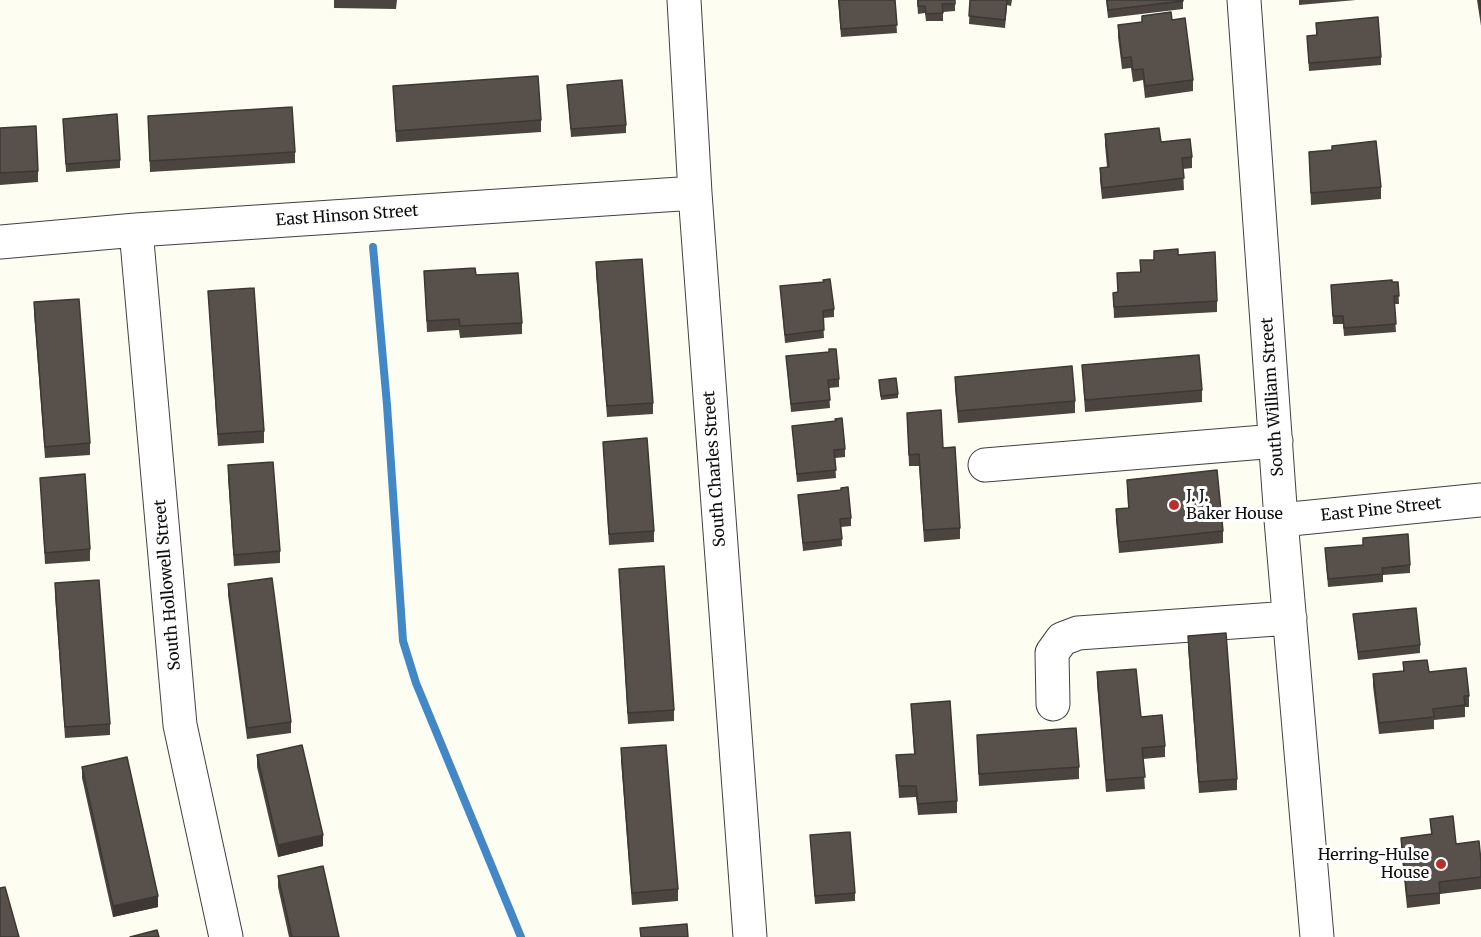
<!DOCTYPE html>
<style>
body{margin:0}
canvas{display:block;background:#fefdf1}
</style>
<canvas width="1481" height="937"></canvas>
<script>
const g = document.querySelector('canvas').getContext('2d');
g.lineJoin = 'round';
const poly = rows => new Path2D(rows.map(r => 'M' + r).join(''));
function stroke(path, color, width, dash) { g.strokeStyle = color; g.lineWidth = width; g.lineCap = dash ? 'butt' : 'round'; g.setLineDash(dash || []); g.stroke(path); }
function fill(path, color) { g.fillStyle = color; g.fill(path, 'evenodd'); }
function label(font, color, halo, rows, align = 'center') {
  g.font = font + ' Merriweather,serif'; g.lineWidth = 6; g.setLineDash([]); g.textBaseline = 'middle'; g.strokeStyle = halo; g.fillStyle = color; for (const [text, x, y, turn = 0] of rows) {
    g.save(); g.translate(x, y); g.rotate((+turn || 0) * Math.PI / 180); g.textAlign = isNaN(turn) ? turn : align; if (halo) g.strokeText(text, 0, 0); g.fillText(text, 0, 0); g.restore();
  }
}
stroke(poly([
 [373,247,387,405,403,641,416,683,521,937]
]), '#4288c6', 8);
const minor = poly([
 [684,0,695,193,750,937],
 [1244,0,1281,520,1317,937],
 [136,230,180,725,226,937],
 [0,242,136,230,695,193],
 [985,465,1276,441],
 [1281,520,1481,500],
 [1053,704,1052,653,1062,639,1078,633,1290,618]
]);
stroke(minor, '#414141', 35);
stroke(minor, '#fff', 33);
fill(poly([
 [334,0,397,0,396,9,334,8],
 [838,0,895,0,897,33,841,37],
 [917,0,955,0,955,11,943,12,943,21,926,21,925,13,918,14],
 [970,0,1012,0,1011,6,1007,5,1005,28,969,24],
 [1106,0,1183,0,1183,9,1108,18],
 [1299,0,1356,0,1299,5],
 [1477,0,1481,0,1481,26],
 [1142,16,1172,20,1193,80,1193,91,1145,98,1143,80,1133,82,1131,68,1122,69,1118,37,1118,25,1142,22],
 [1316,23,1381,57,1381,65,1309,71,1307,36,1316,35],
 [567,85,626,125,626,133,571,137],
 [393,86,541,120,541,132,396,142],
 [148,116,295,152,295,163,150,172],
 [63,119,120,160,120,168,66,172],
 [0,128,38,171,38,182,0,185],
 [1105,134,1161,142,1192,157,1192,168,1183,169,1184,190,1102,199,1100,180,1100,168,1107,167,1105,145],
 [1309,152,1381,187,1381,199,1311,205],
 [1178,255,1217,301,1217,312,1114,318,1113,293,1118,292,1117,273,1140,272,1140,260,1154,260],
 [596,262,653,403,653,414,607,417,596,273],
 [424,271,476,275,522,323,522,334,460,338,459,330,427,332],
 [1398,282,1399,304,1394,304,1396,332,1344,336,1343,324,1333,324,1331,285],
 [780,286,834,309,834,317,823,318,824,338,785,343],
 [208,291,264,431,264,443,218,446],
 [34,302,90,443,90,455,45,458,34,313],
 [786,356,839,379,839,387,829,388,830,408,791,412],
 [1082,365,1202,390,1202,402,1085,412],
 [955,377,1075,401,1075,413,958,423,955,388],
 [879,384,898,394,898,398,881,400],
 [907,413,960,528,960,539,924,542,919,466,909,466],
 [792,426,845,449,845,457,835,458,836,478,797,482],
 [603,442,654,531,654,542,609,545],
 [228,465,280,551,280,563,234,566,228,477],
 [40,478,90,549,90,561,45,564],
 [1127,480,1223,531,1223,543,1119,553,1116,520,1116,509,1128,508],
 [841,490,851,518,851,526,841,527,842,546,803,551,798,495],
 [1325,548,1410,565,1410,573,1383,575,1383,582,1328,587],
 [619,569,674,710,674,721,628,724],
 [55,583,110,724,110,735,65,738,55,595],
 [228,584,291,722,291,733,247,739,228,595],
 [1353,614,1420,645,1420,653,1358,660],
 [1188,636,1237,779,1237,790,1199,793,1188,647],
 [1403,662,1429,672,1469,696,1469,707,1465,707,1465,717,1434,720,1434,729,1379,734,1373,686,1373,674,1403,671],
 [1097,672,1141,717,1165,746,1165,757,1143,759,1145,789,1106,792,1097,684],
 [911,704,957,801,957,813,918,815,916,797,899,798,896,755,914,754],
 [977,735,1079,767,1079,779,979,786],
 [621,748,678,889,678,901,632,905,621,760],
 [257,755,323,846,278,857,257,767],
 [82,767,158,907,113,917,82,778],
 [1430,819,1456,844,1481,862,1481,889,1440,894,1440,904,1407,908,1401,849,1401,838,1431,834],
 [810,835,855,893,855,901,815,904],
 [278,876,339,937,289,937,278,887]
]), '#4b4540');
fill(poly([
 [323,835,323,846,278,857,278,845],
 [158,896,158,907,113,917,113,906]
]), '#3d3834');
const building = poly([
 [839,0,895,0,897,25,841,29,839,0],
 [918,0,955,0,955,4,942,4,943,13,926,14,925,6,918,6,918,0],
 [970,0,1007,0,1005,20,969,16,970,0],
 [1107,0,1183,0,1183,1,1108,10,1107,0],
 [1479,0,1481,0,1481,15,1479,0],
 [1171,12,1172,20,1185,18,1193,80,1145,86,1143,69,1133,70,1131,57,1122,58,1118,25,1142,22,1142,16,1171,12],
 [1378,17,1381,57,1309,63,1307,36,1317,35,1316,23,1378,17],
 [538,76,541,120,396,131,393,86,538,76],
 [622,80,626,125,571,129,567,85,622,80],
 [292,107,295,152,150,161,148,116,292,107],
 [117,114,120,160,66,164,63,119,117,114],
 [36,126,38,171,0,173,0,128,36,126],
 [1159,128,1161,142,1190,139,1192,157,1182,158,1184,178,1102,188,1100,168,1109,167,1105,134,1159,128],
 [1376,141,1381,187,1311,193,1309,152,1332,150,1332,146,1376,141],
 [1178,249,1178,255,1215,252,1217,301,1114,307,1113,293,1118,292,1117,273,1141,272,1140,260,1154,260,1154,251,1178,249],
 [642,259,653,403,607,406,596,262,642,259],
 [475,268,476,275,518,273,522,323,460,326,459,319,427,321,424,271,475,268],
 [830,279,834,309,823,311,824,330,785,335,780,286,824,282,823,280,830,279],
 [1392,280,1392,282,1398,282,1399,296,1394,296,1396,324,1344,328,1343,316,1333,316,1331,285,1392,280],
 [254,288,264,431,218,434,208,291,254,288],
 [79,299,90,443,45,447,34,302,79,299],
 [829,349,836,349,839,379,828,380,830,400,791,404,786,356,829,352,829,349],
 [1199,355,1202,390,1085,400,1082,365,1199,355],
 [1072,366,1075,401,958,411,955,377,1072,366],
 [896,378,898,394,881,396,879,380,896,378],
 [941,410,943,448,955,447,960,528,924,530,919,454,909,455,907,413,941,410],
 [842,418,845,449,834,450,836,470,797,474,792,426,836,421,835,419,842,418],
 [647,438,654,531,609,534,603,442,647,438],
 [273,462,280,551,234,555,228,465,273,462],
 [1217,470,1223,531,1119,542,1116,509,1129,508,1127,480,1217,470],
 [85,474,90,549,45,553,40,478,85,474],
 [848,487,851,518,840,519,842,539,803,543,798,495,841,490,841,488,848,487],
 [1408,534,1410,565,1382,568,1383,574,1328,579,1325,548,1363,545,1363,538,1408,534],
 [664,566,674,710,628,713,619,569,664,566],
 [272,578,291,722,247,728,228,584,272,578],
 [99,580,110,724,65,727,55,583,99,580],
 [1416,608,1420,645,1358,652,1353,614,1416,608],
 [1226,633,1237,779,1199,782,1188,636,1226,633],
 [1427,660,1429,672,1466,668,1469,696,1464,696,1465,705,1433,709,1434,717,1379,723,1373,674,1404,671,1403,662,1427,660],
 [1136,669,1141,717,1162,715,1165,746,1142,748,1145,777,1106,780,1097,672,1136,669],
 [950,701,957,801,918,804,916,786,899,786,896,755,915,754,911,704,950,701],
 [1076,728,1079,767,979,774,977,735,1076,728],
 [302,745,323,835,278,845,257,755,302,745],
 [666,745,678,889,632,893,621,748,666,745],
 [127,757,158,896,113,906,82,767,127,757],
 [1453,816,1456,844,1479,841,1481,862,1481,877,1439,882,1440,893,1407,896,1401,838,1432,834,1430,819,1453,816],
 [850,832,855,893,815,896,810,835,850,832],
 [323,866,339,937,292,937,278,876,323,866],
 [5,887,19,937,0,937,0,888,5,887],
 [687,924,688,937,641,937,640,928,687,924],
 [157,930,159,937,130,937,157,930]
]);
fill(building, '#57504b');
stroke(building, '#3d3834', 1.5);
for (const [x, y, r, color] of [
 [1174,505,6,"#b8302d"],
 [1441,864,6,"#b8302d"]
]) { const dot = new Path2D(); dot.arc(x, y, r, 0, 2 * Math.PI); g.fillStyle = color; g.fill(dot); stroke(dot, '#fff', 2); }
label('16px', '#0e0e0e', '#fff', [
 ["East Hinson Street",347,216,-4],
 ["South William Street",1273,397,-94],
 ["South Charles Street",715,469,-94],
 ["East Pine Street",1381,510,-6],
 ["South Hollowell Street",168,585,-95]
]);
label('16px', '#0e0e0e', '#fff', [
 ["J. J.",1186,496],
 ["Baker House",1186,514],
 ["Herring-Hulse",1429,855,"right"],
 ["House",1429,873,"right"]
], 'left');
</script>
